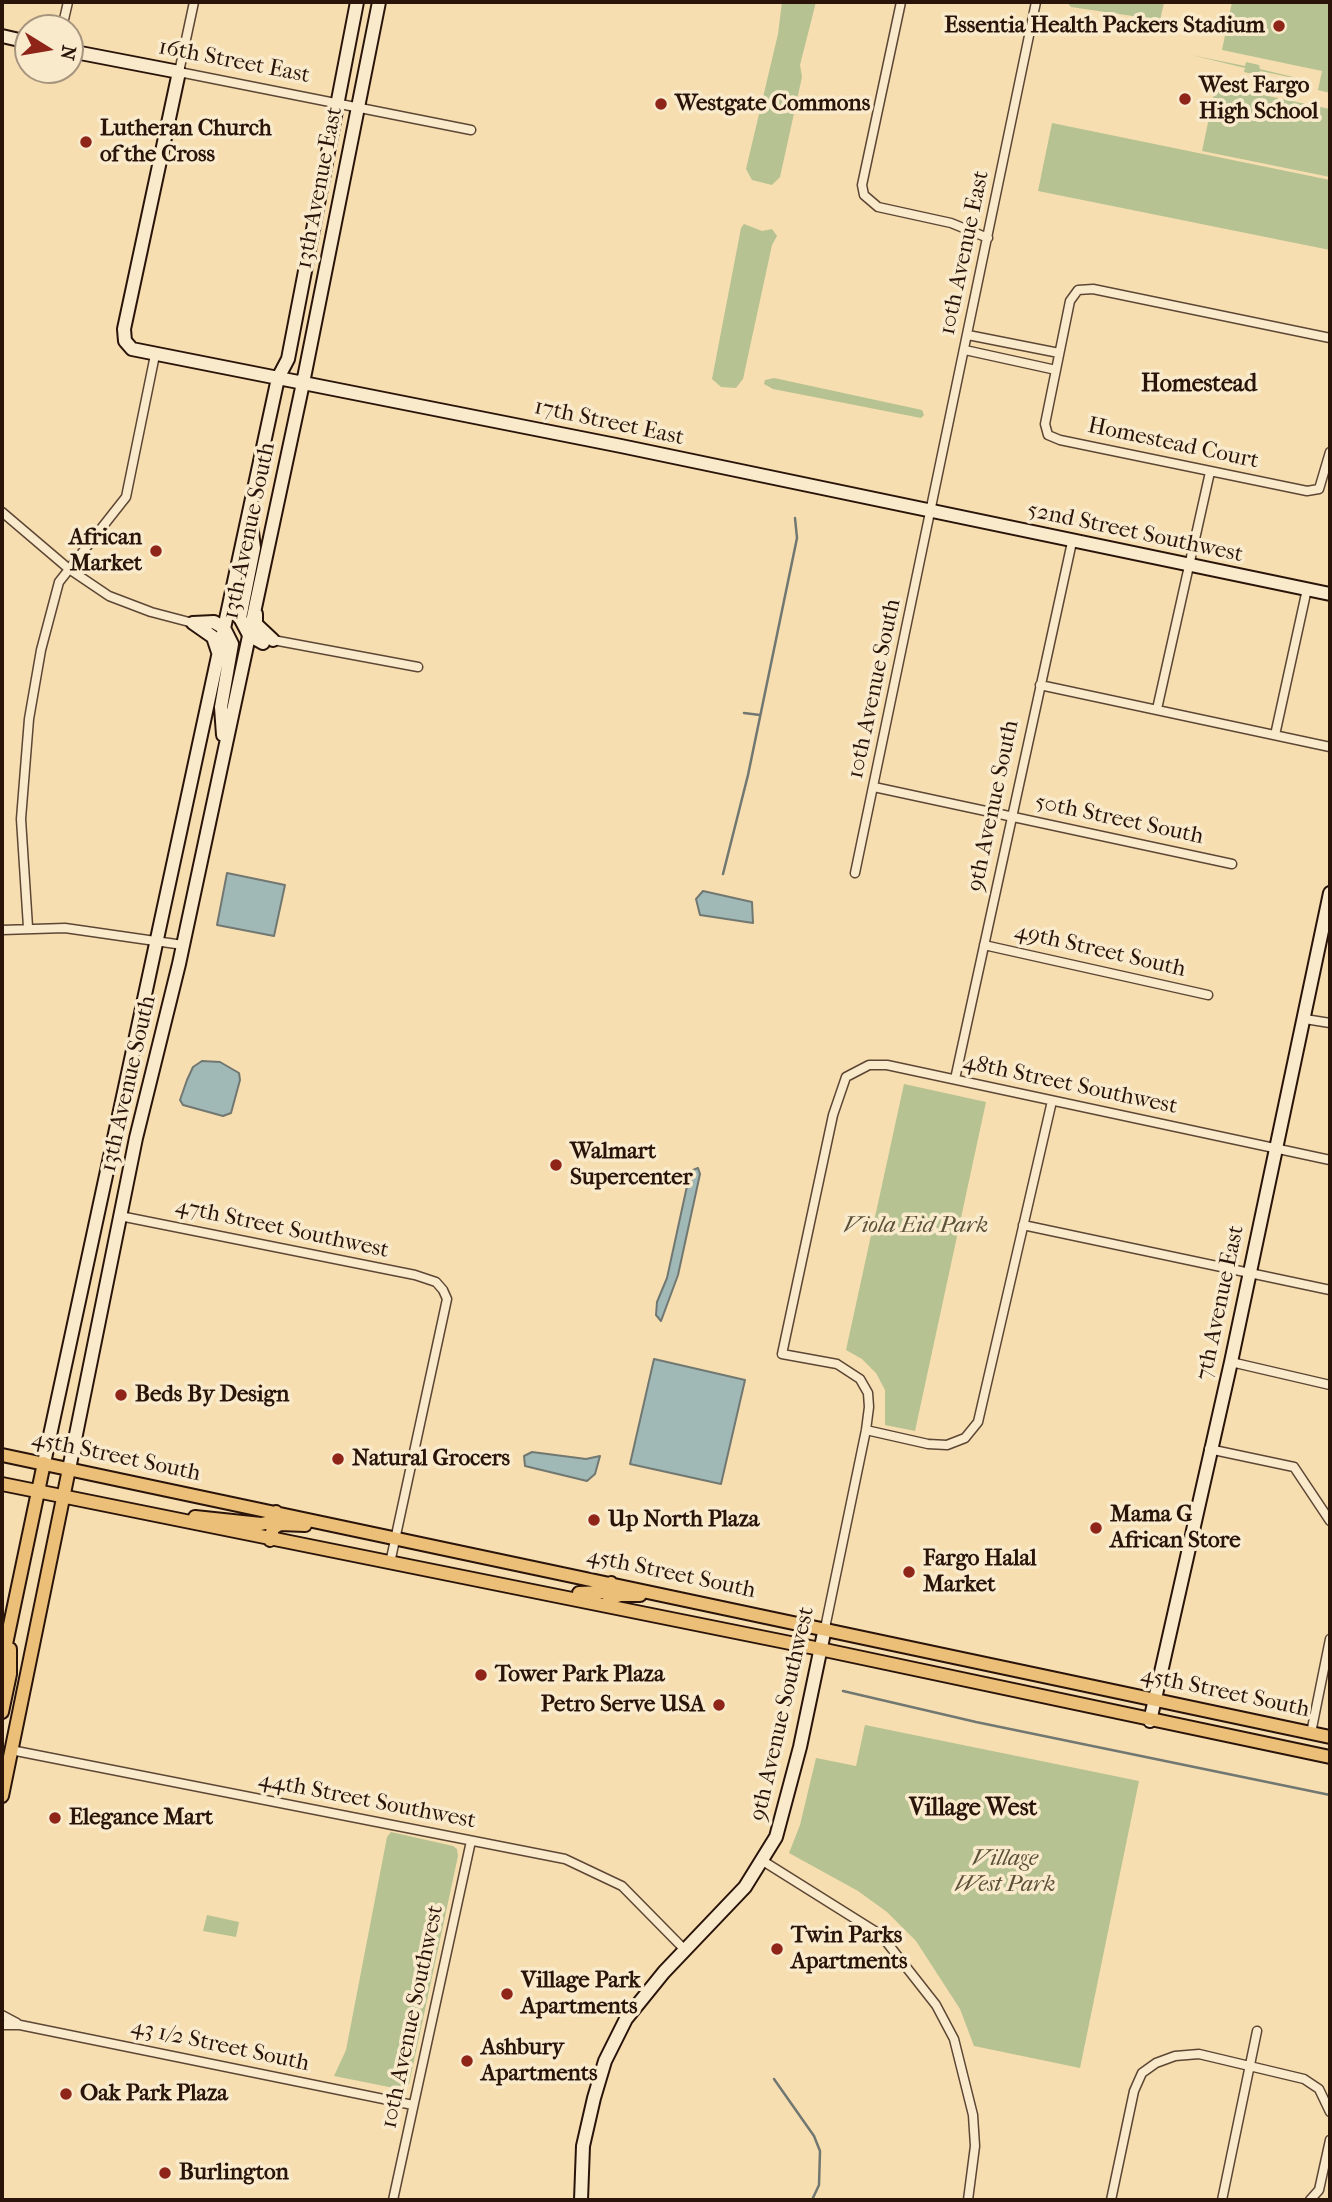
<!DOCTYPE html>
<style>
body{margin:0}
#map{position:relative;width:1332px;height:2202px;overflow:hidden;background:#f6deb1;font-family:"IM FELL French Canon",serif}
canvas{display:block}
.frame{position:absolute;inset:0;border:4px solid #2a140a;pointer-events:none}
.north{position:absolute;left:14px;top:14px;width:70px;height:70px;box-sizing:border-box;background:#f9eacc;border:2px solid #a6947e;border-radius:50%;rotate:101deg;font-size:19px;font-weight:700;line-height:28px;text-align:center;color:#2a140a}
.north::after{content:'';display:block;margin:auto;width:24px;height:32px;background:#8f2418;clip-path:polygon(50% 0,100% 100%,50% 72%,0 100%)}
</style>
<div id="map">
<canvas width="1332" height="2202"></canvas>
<div class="frame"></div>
<div class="north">N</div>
</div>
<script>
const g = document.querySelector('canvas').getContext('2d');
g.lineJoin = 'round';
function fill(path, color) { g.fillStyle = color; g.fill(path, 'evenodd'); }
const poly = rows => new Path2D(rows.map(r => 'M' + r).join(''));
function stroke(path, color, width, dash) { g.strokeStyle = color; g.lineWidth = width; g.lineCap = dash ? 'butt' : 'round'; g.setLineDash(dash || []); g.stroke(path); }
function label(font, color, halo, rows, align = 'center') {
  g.font = font + ' "IM FELL French Canon",serif'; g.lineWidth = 7; g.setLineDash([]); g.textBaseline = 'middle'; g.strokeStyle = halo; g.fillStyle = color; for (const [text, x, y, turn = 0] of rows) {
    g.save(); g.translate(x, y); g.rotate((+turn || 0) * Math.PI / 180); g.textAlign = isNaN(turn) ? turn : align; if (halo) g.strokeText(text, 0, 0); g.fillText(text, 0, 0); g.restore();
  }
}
fill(poly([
 [782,2,816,2,800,65,802,77,780,177,772,185,752,180,746,169,778,34],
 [1067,2,1164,2,1164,3,1160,20,1071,7],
 [1232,2,1330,2,1330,93,1318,90,1322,71,1222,50],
 [1191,55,1245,66,1246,62,1259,65,1260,69,1314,82,1260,71,1257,75,1244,72,1245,68],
 [1216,85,1330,109,1330,177,1202,151],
 [1052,123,1330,180,1330,250,1038,191],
 [744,224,762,231,772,229,777,236,772,245,743,379,736,388,721,387,712,379,741,228],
 [774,378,922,410,924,415,921,418,773,389,764,384,765,380],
 [904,1084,986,1102,915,1431,885,1425,885,1390,876,1373,862,1359,846,1350],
 [865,1725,1139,1781,1080,2068,974,2046,960,2009,916,1941,887,1912,858,1891,789,1853,800,1825,816,1758,856,1766],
 [391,1832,453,1846,457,1849,458,1856,409,2084,399,2089,334,2076,346,2050,387,1837],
 [207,1915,239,1922,236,1937,203,1931]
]), '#b6c291');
const water = poly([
 [227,873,285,885,274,936,217,925,227,873],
 [703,891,752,902,753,923,700,915,696,899,703,891],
 [202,1061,220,1062,239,1073,240,1080,231,1113,223,1116,183,1105,180,1100,187,1080,193,1067,202,1061],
 [698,1168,700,1174,678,1275,661,1321,656,1315,657,1302,667,1278,687,1186,693,1170,698,1168],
 [654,1359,745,1380,721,1484,630,1464,654,1359],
 [532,1452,586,1459,600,1456,595,1474,587,1481,525,1466,524,1456,532,1452]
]);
fill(water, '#a1b9b6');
stroke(water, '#717771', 2);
stroke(poly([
 [744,713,760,715],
 [723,874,748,775,797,538,795,518],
 [843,1691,976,1722,1330,1795],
 [774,2079,814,2136,820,2151,819,2185,812,2200]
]), '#717771', 2.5);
const street = poly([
 [194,2,179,72,471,130],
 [901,2,862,185,864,195,878,207,951,223,988,238],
 [62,28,68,2],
 [968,335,1059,353],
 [1330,338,1093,289,1078,290,1070,301,1045,424,1048,435,1060,440,1307,491,1319,489,1330,452],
 [965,350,1056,370],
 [2,512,69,569,109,596,151,612,193,623],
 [273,640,418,667],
 [1040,685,1330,747],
 [1157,709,1210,472],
 [1275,735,1307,589],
 [874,787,1232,864],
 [855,873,1036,2],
 [28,927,21,819,29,719,41,650,59,582,126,497,155,355],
 [2,930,65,928,183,945],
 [984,945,1208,995],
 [1305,1019,1330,1023],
 [955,1079,1072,542],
 [120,1216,415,1275,436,1282,443,1290,447,1299,390,1563],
 [1023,1225,1330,1290],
 [1231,1362,1330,1385],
 [866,1430,928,1444,947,1445,965,1438,978,1422,1052,1101],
 [1209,1449,1294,1467,1330,1521],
 [825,1628,866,1430,869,1407,868,1393,860,1379,837,1364,782,1354,833,1115,846,1077,869,1065,887,1065,1330,1160],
 [1311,1733,1330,1639],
 [11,1750,565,1859,622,1886,686,1951],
 [763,1861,881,1935,936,2005,954,2039,973,2115,975,2146,968,2200],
 [2,2015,17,2023],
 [2,2025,20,2025,413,2105],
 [393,2200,471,1841],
 [1111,2200,1134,2091,1142,2073,1156,2063,1175,2056,1199,2054,1304,2079,1319,2089,1330,2112],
 [1222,2200,1257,2031],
 [1310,2200,1319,2190,1330,2140]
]);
const secondary = poly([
 [2,36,28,42],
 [70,51,179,72,124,329,125,341,132,349,621,446,1330,594],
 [251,524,254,548,240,618,249,635,263,643],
 [256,614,256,624,273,640],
 [193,623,214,622,224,628,232,644,221,707,223,735],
 [193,623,213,637,218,652],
 [44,1463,278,378,288,359,357,2],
 [69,1469,136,1138,179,964,303,383,379,2],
 [1150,1721,1231,1362,1330,893],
 [581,2200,583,2146,594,2098,605,2061,626,2019,664,1972,745,1887,776,1837,800,1747,825,1628]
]);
const primary = poly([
 [2,1455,1330,1737],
 [2,1484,820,1649,1330,1757],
 [195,1517,261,1524,270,1522,276,1512],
 [270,1540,273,1528,280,1524,305,1525],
 [579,1593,605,1592,611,1583],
 [606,1605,611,1598,620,1595,640,1595],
 [2,1663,44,1463],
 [2,1712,10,1674,10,1649],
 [2,1796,69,1469]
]);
stroke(street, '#5d4634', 11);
stroke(secondary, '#2a140a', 16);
stroke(primary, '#2a140a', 16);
stroke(street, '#f9eacc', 8);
stroke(secondary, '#f9eacc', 12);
stroke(primary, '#ebbf78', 12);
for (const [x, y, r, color] of [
 [1279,26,7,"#8f2418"],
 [1185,99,7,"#8f2418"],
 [661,104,7,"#8f2418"],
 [86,142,7,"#8f2418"],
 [156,551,7,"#8f2418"],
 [556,1165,7,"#8f2418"],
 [121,1395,7,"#8f2418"],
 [338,1459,7,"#8f2418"],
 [594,1520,7,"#8f2418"],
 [1096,1528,7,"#8f2418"],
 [909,1572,7,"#8f2418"],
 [481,1675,7,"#8f2418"],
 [719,1705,7,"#8f2418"],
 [55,1818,7,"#8f2418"],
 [777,1949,7,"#8f2418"],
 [507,1994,7,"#8f2418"],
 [467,2061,7,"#8f2418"],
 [66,2094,7,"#8f2418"],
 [165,2173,7,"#8f2418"]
]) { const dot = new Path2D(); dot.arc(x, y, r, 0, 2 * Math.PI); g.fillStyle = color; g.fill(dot); stroke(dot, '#f9eacc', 2.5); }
label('bold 23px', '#2a140a', '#f9eacc', [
 ["Essentia Health Packers Stadium",1265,26,"right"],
 ["West Fargo",1199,86],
 ["High School",1199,112],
 ["Westgate Commons",675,104],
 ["Lutheran Church",100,129],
 ["of the Cross",100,155],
 ["African",142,538,"right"],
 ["Market",142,564,"right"],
 ["Walmart",570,1152],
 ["Supercenter",570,1178],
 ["Beds By Design",135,1395],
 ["Natural Grocers",352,1459],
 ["Mama G",1110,1515],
 ["African Store",1110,1541],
 ["Up North Plaza",608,1520],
 ["Fargo Halal",923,1559],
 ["Market",923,1585],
 ["Tower Park Plaza",495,1675],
 ["Petro Serve USA",705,1705,"right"],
 ["Elegance Mart",69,1818],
 ["Twin Parks",791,1936],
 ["Apartments",791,1962],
 ["Village Park",521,1981],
 ["Apartments",521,2007],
 ["Ashbury",481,2048],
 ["Apartments",481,2074],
 ["Oak Park Plaza",80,2094],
 ["Burlington",179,2173]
], 'left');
label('23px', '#2a140a', '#f9eacc', [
 ["16th Street East",234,62,11],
 ["13th Avenue East",320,188,-79],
 ["10th Avenue East",965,253,-78],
 ["17th Street East",609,423,12],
 ["Homestead Court",1173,444,12],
 ["13th Avenue South",250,531,-78],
 ["52nd Street Southwest",1135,533,12],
 ["10th Avenue South",875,689,-78],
 ["9th Avenue South",994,806,-78],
 ["50th Street South",1119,820,12],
 ["49th Street South",1100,951,13],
 ["13th Avenue South",129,1084,-77],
 ["48th Street Southwest",1070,1085,12],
 ["47th Street Southwest",282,1229,12],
 ["7th Avenue East",1221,1303,-78],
 ["45th Street South",116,1457,12],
 ["45th Street South",671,1574,12],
 ["45th Street South",1225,1693,12],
 ["9th Avenue Southwest",783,1714,-77],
 ["44th Street Southwest",367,1801,11],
 ["10th Avenue Southwest",413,2017,-78],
 ["43 1/2 Street South",220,2046,12]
]);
label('italic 23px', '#5b5139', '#f9eacc', [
 ["Viola Eid Park",916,1226],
 ["Village",1005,1859],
 ["West Park",1005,1885]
]);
label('bold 24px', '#2a140a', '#f9eacc', [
 ["Homestead",1199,385],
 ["Village West",973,1809]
]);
</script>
